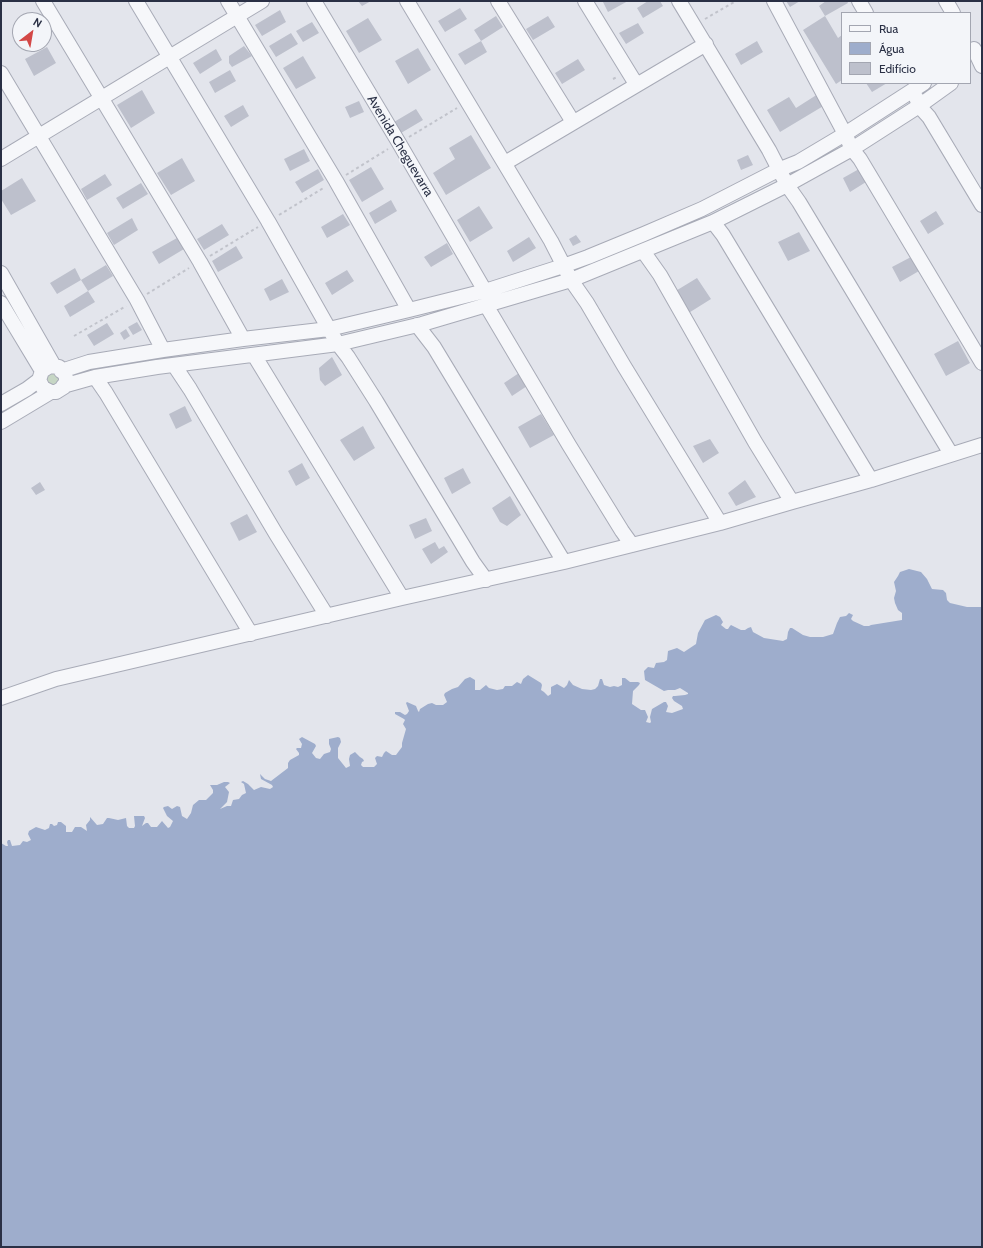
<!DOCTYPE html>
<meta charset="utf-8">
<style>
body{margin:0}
#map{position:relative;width:983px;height:1248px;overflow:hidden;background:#e3e5ec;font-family:Cabin,sans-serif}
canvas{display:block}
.frame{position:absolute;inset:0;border:2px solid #2a3045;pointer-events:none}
.legend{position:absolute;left:841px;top:12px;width:130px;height:72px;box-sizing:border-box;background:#f3f5f9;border:1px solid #a3a6b1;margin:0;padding:5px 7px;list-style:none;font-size:12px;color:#2a3045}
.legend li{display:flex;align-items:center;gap:8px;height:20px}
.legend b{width:20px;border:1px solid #a3a6b1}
.north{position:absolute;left:12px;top:12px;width:40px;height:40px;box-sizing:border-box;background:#f3f5f9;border:1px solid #a3a6b1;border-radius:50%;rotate:31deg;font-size:11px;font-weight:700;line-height:16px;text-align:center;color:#2a3045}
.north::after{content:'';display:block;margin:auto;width:14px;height:18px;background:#d34847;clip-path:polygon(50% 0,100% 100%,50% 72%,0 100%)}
</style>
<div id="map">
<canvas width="983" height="1248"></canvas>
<div class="frame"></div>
<ul class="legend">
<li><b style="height:5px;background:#f6f7fa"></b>Rua</li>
<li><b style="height:11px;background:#9eadcc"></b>Água</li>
<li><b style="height:11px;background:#bdc0cc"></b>Edifício</li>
</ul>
<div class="north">N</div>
</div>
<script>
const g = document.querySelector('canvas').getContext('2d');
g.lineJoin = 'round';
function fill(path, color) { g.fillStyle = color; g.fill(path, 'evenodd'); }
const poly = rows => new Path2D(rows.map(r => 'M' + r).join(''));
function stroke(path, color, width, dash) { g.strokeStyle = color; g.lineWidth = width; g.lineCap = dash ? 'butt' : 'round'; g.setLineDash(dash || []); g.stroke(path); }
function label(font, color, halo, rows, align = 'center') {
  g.font = font + ' Cabin,sans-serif'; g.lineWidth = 3; g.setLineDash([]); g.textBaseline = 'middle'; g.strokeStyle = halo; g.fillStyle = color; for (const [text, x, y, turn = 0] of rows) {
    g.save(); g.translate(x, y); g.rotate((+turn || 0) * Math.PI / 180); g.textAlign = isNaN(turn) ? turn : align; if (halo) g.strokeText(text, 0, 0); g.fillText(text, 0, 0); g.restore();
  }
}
fill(poly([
 '47 379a6 6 0 1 1 12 0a6 6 0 1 1-12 0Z'
]), '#c6d6c4');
fill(poly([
 [909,569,921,572,927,579,932,589,943,590,946,593,947,600,950,603,967,607,982,607,982,1247,1,1247,1,843,6,846,8,846,7,842,8,840,10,840,12,846,20,845,23,841,27,842,31,840,28,834,29,831,36,827,45,830,49,828,50,824,52,824,54,826,57,825,58,822,61,822,66,826,66,832,72,832,75,827,81,827,87,831,86,825,90,820,90,817,97,825,103,824,107,818,109,818,118,820,126,818,127,826,129,828,134,828,135,826,134,816,144,816,145,818,142,826,146,823,148,823,151,827,157,827,162,821,168,828,170,827,173,821,167,816,163,808,164,807,168,806,172,809,177,806,180,807,182,816,187,819,191,813,193,805,199,800,206,800,213,793,213,790,210,785,217,785,224,782,228,782,230,783,225,787,229,792,227,802,220,809,227,806,231,806,233,800,239,799,242,795,246,793,244,784,241,782,243,781,248,784,254,790,261,787,270,789,273,787,272,785,261,779,260,774,265,779,271,781,288,768,288,763,290,760,299,755,299,753,296,749,297,748,301,748,302,744,299,739,302,737,315,744,316,746,312,753,316,758,320,759,324,754,330,752,331,749,329,744,329,739,338,737,340,738,341,742,338,748,338,758,346,768,350,766,349,759,350,755,355,752,360,757,363,759,364,761,362,762,361,765,363,767,374,767,377,764,375,758,377,756,382,757,384,753,386,751,392,755,396,755,402,747,402,743,406,729,403,724,405,720,404,719,395,714,395,712,400,712,405,715,407,714,409,711,406,703,407,702,416,706,418,711,419,712,420,709,428,704,432,703,436,705,443,705,447,702,444,695,445,693,452,689,458,687,465,679,470,677,475,680,475,690,480,690,486,685,489,688,497,690,503,689,505,686,512,686,517,682,521,684,523,679,528,675,541,683,542,685,541,690,544,692,548,696,551,694,551,687,557,684,564,688,567,685,569,680,573,685,582,689,591,690,595,689,598,686,600,679,602,679,604,685,610,687,614,686,618,687,622,685,622,678,625,678,630,682,638,682,640,683,639,685,633,691,632,704,641,710,645,710,648,717,646,722,650,723,651,722,650,717,652,709,664,702,666,702,668,706,666,712,672,713,683,709,682,706,674,701,672,698,673,696,675,696,685,695,688,694,688,693,680,688,675,690,668,690,664,691,645,680,644,671,648,667,654,668,656,663,664,662,667,660,668,651,677,648,684,652,696,644,698,633,705,620,716,615,720,617,723,622,721,625,726,629,728,629,730,626,731,625,741,630,745,630,748,628,751,627,753,632,764,638,783,641,787,639,788,632,790,628,792,628,803,635,810,637,823,637,833,634,837,623,840,617,846,616,849,613,853,615,851,619,853,621,864,626,869,626,871,625,902,620,902,613,898,610,895,603,894,598,896,591,894,582,898,576,900,572]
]), '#9eadcc');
fill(poly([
 [358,1,371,1,362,6],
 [605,1,628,1,608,12,603,2],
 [648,1,660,1,663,6,643,18,637,8],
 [786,1,800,1,790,7],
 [826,1,847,1,848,3,825,16,819,6],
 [460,8,467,19,445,32,438,21],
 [280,10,286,22,262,36,255,25],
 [496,16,503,27,481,41,474,30],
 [548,16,555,27,533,40,526,29],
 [825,16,838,38,842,35,842,80,836,84,803,30],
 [368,18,382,40,359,53,346,31],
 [312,22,319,33,303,42,296,31],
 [638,23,644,33,626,44,619,33],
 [291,33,298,44,276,57,269,46],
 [481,41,487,52,465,65,458,54],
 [757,41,763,52,741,65,735,54],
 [244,46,252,56,232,67,229,63,229,56],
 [47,47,56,63,34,76,25,59],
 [418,48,431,70,408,84,395,61],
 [216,49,222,60,200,74,193,63],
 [303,56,316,78,296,89,283,68],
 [578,59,585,70,562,84,555,73],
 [230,70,236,81,215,93,209,82],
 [866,83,887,83,872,92],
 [142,90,155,113,131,128,117,105],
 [818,94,825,105,780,132,767,110,789,97,796,108],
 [359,101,364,112,350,118,345,107],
 [243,105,249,116,231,127,224,116],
 [416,109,423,120,401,133,394,122],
 [471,135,491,168,446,195,433,173,455,159,449,148],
 [304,149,310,161,290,171,284,159],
 [748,155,753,165,741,170,737,160],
 [182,158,195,181,171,195,157,173],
 [371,167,384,189,362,202,349,180],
 [318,169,324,180,302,193,295,182],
 [859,169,866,182,850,192,843,178],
 [105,174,112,185,87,200,81,189],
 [22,178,36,201,11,215,1,199,1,191],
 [141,183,148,194,123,209,116,198],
 [391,200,397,211,375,224,369,213],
 [479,206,493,228,470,242,457,220],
 [936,211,944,224,928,234,920,221],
 [343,214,350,225,327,238,321,227],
 [132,218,138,230,114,245,107,233],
 [222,224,229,235,204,250,197,239],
 [799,232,810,251,788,261,778,242],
 [576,235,581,242,573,246,569,239],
 [529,237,536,248,513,262,507,251],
 [177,238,184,249,159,264,152,252],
 [447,243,453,254,431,267,424,257],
 [236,246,243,258,218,272,212,261],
 [911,257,919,271,900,282,892,267],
 [106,265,113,276,88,291,81,280],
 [75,268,81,280,57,294,50,283],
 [347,270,354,281,332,295,325,283],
 [697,278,711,299,687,314,674,292],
 [282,279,289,292,270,301,264,289],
 [88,291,95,302,70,317,64,306],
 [137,322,142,330,133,335,128,327],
 [107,323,114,334,94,346,87,335],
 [126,329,130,336,124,340,120,333],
 [958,341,970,363,946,376,934,354],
 [332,357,342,375,325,386,320,380,319,368],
 [519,373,527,386,512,396,504,383],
 [185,406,192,421,176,429,169,414],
 [541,414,554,435,530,448,518,427],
 [363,426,375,448,354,461,340,440],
 [710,439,719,453,703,463,693,446],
 [302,463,310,478,296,486,288,471],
 [463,468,471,483,452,494,444,478],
 [745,480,756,497,736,506,728,493],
 [40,482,45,490,36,495,31,488],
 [510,496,521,515,507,526,500,522,492,508],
 [247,514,257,532,239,541,230,523],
 [426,518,432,531,415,539,409,525],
 [435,542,439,549,444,546,448,552,431,564,422,549]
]), '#bdc0cc');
const minor = poly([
 [43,1,200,262,243,339],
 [136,1,268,221,329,329,338,344,348,357,376,401,473,562,486,580],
 [228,1,336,181,409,310],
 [314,1,399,143,485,291],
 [407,1,551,241,571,280,587,303,624,366,720,523],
 [498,1,573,122],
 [585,1,636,84],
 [679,1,769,150,787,185,799,202,951,454],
 [774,1,845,134,852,149,860,159,982,363],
 [859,1,866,13],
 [946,1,953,13],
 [974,49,982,66],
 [1,73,137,300,163,350],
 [916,97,919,106,929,117,982,205],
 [1,159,262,1],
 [505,163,706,44],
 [713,222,723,235,871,480],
 [643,251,660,275,755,442,792,502],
 [1,273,54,366],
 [1,303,42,371],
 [486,305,569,445,622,531,632,545],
 [417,325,434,347,564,562],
 [254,355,402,598],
 [174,365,190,389,276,534,327,616],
 [50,366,59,367,63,370,61,371,65,374,66,378,66,383,63,386,64,387,56,392,51,392,43,388,39,380,42,371,50,366],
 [61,371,89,362,163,350,243,339,329,329,409,310,485,291,563,266,588,257,644,234,702,209,778,170,798,162,845,134,924,83],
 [95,377,106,393,251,634],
 [63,386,95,377,157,367,338,344,422,324,571,280,713,222,787,185,852,149,919,106,951,83],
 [1,404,27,389,39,380],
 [1,422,51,392],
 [1,698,56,679,402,598,564,562,720,523,792,502,871,480,982,445]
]);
stroke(minor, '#a8abb7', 16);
stroke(poly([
 [705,19,736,1],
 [613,79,617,77],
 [409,137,457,108],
 [346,175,388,149],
 [279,215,325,187],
 [210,256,258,227],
 [147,294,189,268],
 [74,336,126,306]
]), '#c1c3cb', 2, [3, 3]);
stroke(minor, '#f6f7fa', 14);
label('13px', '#2a3045', '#f3f5f9', [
 ["Avenida Cheguevarra",400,146,59]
]);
</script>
